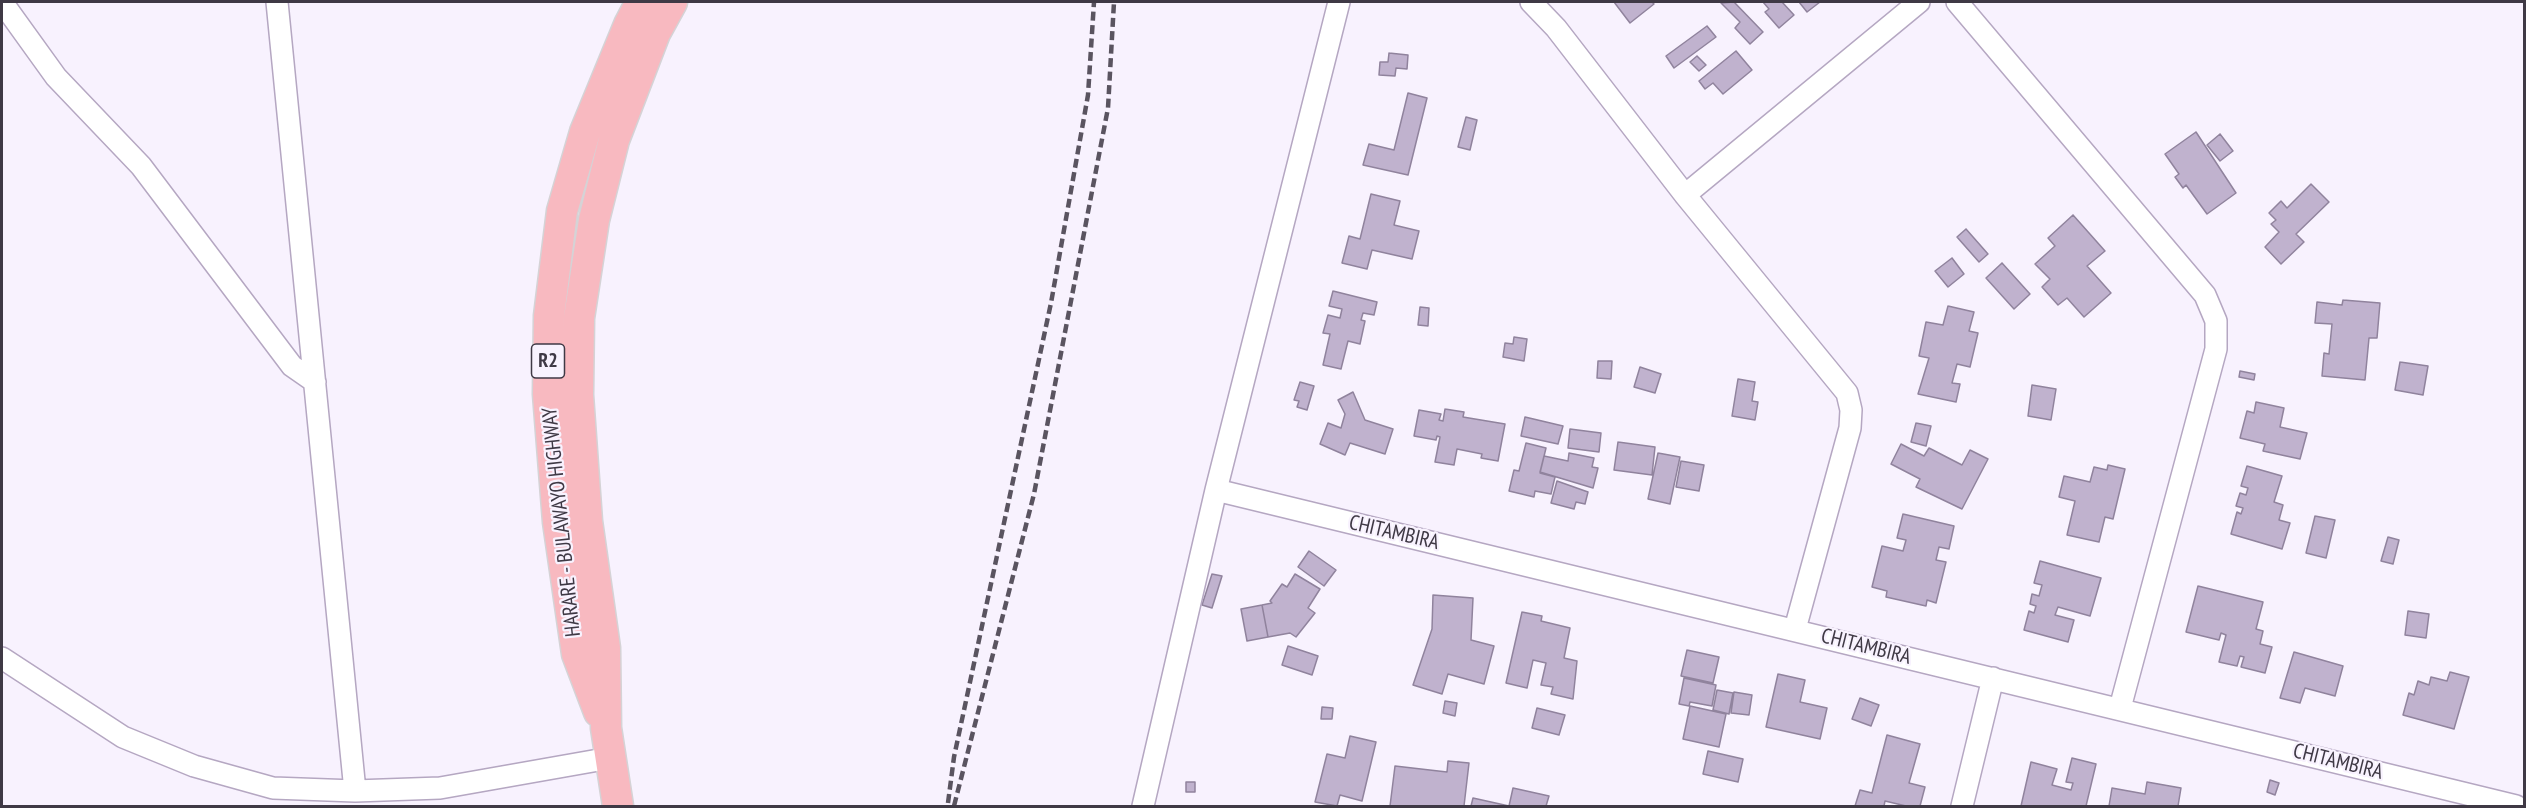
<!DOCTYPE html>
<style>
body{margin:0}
#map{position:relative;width:2526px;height:808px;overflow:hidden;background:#f8f2fe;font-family:"PT Sans Narrow",sans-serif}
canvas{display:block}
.frame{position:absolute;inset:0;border:3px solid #3f3945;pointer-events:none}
</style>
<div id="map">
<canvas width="2526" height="808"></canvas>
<div class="frame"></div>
</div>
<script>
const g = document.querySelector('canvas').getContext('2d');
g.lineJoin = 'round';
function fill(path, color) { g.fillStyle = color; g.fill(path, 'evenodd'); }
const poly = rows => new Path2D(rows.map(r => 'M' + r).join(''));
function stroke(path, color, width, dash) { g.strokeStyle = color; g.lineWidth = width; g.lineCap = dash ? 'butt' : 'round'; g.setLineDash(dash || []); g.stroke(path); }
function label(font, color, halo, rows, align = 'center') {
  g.font = font + ' "PT Sans Narrow",sans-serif'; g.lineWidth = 4.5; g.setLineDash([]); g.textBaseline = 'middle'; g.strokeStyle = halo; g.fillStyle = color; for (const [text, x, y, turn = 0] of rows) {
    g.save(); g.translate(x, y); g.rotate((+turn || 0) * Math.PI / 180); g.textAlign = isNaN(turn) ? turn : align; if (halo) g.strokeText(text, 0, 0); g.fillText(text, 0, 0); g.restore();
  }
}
const building = poly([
 [1614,2,1652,2,1654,4,1630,23,1614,2],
 [1734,2,1763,32,1750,44,1735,28,1740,22,1721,3,1734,2],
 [1763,2,1782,2,1794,15,1779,28,1765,12,1769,9,1763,2],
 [1799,2,1820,2,1807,12,1799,2],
 [1707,26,1716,37,1674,68,1666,56,1707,26],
 [1736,51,1752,70,1723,94,1713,83,1705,89,1699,81,1736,51],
 [1389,53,1408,55,1407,69,1396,68,1395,76,1379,75,1380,62,1388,62,1389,53],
 [1697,56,1706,65,1699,71,1690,62,1697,56],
 [1408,93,1427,98,1408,175,1363,165,1369,144,1394,150,1408,93],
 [1466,117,1477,120,1470,150,1458,147,1466,117],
 [2196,132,2236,193,2207,214,2186,185,2183,188,2175,177,2179,174,2165,154,2196,132],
 [2220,134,2233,151,2220,161,2207,145,2220,134],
 [2311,184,2329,202,2296,234,2304,242,2281,264,2265,247,2279,232,2271,224,2276,220,2269,213,2281,201,2287,208,2311,184],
 [1371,194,1400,201,1394,225,1419,231,1412,259,1372,250,1367,269,1342,263,1349,236,1360,239,1371,194],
 [2073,215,2105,251,2087,266,2111,293,2084,317,2067,298,2058,305,2042,287,2050,279,2035,264,2055,246,2048,238,2073,215],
 [1966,229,1988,254,1979,262,1957,237,1966,229],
 [1952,258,1964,274,1948,287,1935,271,1952,258],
 [2002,263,2030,294,2014,309,1986,278,2002,263],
 [1333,291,1377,302,1374,315,1363,313,1361,320,1365,321,1360,344,1348,341,1341,369,1323,365,1330,334,1323,333,1328,315,1340,318,1342,309,1329,306,1333,291],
 [2343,300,2380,303,2377,338,2369,338,2365,380,2322,376,2324,353,2329,354,2332,324,2315,323,2317,302,2342,305,2343,300],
 [1948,306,1974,312,1969,331,1978,333,1970,367,1957,364,1952,383,1960,384,1956,402,1918,394,1929,358,1919,356,1926,322,1943,325,1948,306],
 [1420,307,1429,308,1428,326,1418,325,1420,307],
 [1514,337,1527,339,1524,361,1503,357,1505,343,1513,344,1514,337],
 [1598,361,1612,361,1611,379,1597,378,1598,361],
 [2400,362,2428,366,2423,395,2395,390,2400,362],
 [1640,367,1661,374,1655,393,1634,387,1640,367],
 [2240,371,2255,374,2254,380,2239,377,2240,371],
 [1738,379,1755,382,1752,401,1758,402,1755,420,1732,416,1738,379],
 [1300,382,1314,386,1307,410,1297,407,1299,401,1294,400,1300,382],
 [2032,385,2056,389,2051,420,2028,416,2032,385],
 [1353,392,1365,420,1393,429,1385,454,1350,443,1345,455,1320,444,1328,423,1341,428,1345,414,1338,400,1353,392],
 [2256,402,2284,408,2280,427,2307,433,2300,459,2263,451,2265,444,2240,438,2247,411,2254,413,2256,402],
 [1445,409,1464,412,1463,417,1505,424,1498,461,1481,458,1482,454,1457,449,1454,465,1435,462,1440,437,1437,436,1436,440,1414,436,1419,410,1441,414,1439,420,1443,421,1445,409],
 [1525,417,1563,426,1558,444,1521,436,1525,417],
 [1916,423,1931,426,1926,446,1911,442,1916,423],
 [1570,429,1601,433,1599,452,1568,448,1570,429],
 [1618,442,1655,447,1652,475,1614,470,1618,442],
 [1526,443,1546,448,1540,473,1555,477,1551,494,1535,491,1534,497,1509,491,1514,470,1519,471,1526,443],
 [1901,444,1924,456,1929,448,1962,465,1970,450,1988,459,1962,509,1916,487,1920,479,1891,464,1901,444],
 [1569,453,1594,458,1592,467,1598,468,1593,488,1540,472,1544,456,1568,461,1569,453],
 [1658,453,1680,457,1670,504,1648,499,1658,453],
 [1681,461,1704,465,1699,491,1676,487,1681,461],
 [2108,465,2125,469,2113,519,2105,517,2099,542,2067,535,2075,501,2059,497,2064,476,2090,482,2094,467,2107,470,2108,465],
 [2247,466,2282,476,2274,502,2283,505,2279,520,2290,523,2282,549,2231,534,2237,512,2241,514,2243,508,2236,506,2240,493,2246,495,2248,488,2241,486,2247,466],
 [1557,481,1588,492,1585,504,1576,502,1574,509,1551,503,1557,481],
 [1903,514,1954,526,1949,549,1939,547,1936,560,1946,562,1936,603,1927,600,1926,606,1886,597,1887,591,1872,587,1882,546,1903,551,1906,540,1897,538,1903,514],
 [2315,516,2335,520,2326,558,2306,553,2315,516],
 [2388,537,2399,540,2393,564,2381,561,2388,537],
 [1309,551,1336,570,1324,586,1298,567,1309,551],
 [2040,561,2101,578,2090,616,2058,607,2055,615,2074,620,2068,642,2024,630,2029,611,2034,613,2036,606,2030,604,2032,594,2039,596,2042,585,2034,583,2040,561],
 [1212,574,1222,576,1212,608,1202,605,1212,574],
 [1295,574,1320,589,1308,608,1315,613,1296,637,1290,633,1268,637,1262,605,1272,603,1270,601,1282,584,1287,587,1295,574],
 [2198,586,2263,602,2256,629,2263,631,2260,644,2272,647,2265,673,2241,667,2244,657,2240,656,2237,666,2219,662,2226,635,2221,633,2219,640,2186,632,2198,586],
 [1433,595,1473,598,1471,640,1494,646,1484,684,1448,674,1442,694,1413,685,1432,629,1433,595],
 [1262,605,1268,637,1247,641,1241,609,1262,605],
 [2408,611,2429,614,2426,638,2405,635,2408,611],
 [1522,612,1542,616,1541,621,1570,628,1564,658,1577,661,1573,699,1551,694,1553,687,1541,685,1546,663,1533,660,1527,688,1506,683,1522,612],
 [1288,646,1318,656,1312,675,1282,665,1288,646],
 [1687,650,1719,657,1713,683,1681,676,1687,650],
 [2294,652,2343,666,2335,696,2305,688,2300,703,2280,698,2294,652],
 [2450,672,2469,677,2454,729,2403,715,2409,693,2414,695,2418,681,2429,685,2431,677,2447,681,2450,672],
 [1778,674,1805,680,1800,702,1827,708,1820,739,1766,727,1778,674],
 [1684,678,1716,685,1712,706,1690,702,1689,706,1679,704,1684,678],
 [1717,690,1733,693,1729,714,1713,710,1717,690],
 [1734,692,1752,695,1749,715,1731,713,1734,692],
 [1860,698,1879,705,1871,726,1852,719,1860,698],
 [1445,701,1457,703,1455,716,1443,713,1445,701],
 [1690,706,1726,714,1719,747,1683,739,1690,706],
 [1322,707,1333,708,1332,719,1321,719,1322,707],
 [1537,708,1565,715,1559,735,1532,728,1537,708],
 [1887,735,1920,744,1909,783,1925,787,1920,806,1906,806,1885,801,1884,806,1855,806,1860,790,1872,793,1887,735],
 [1350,736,1376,742,1362,801,1340,795,1337,806,1315,802,1327,754,1345,758,1350,736],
 [1708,751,1743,759,1738,782,1703,774,1708,751],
 [2072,758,2096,764,2086,806,2021,806,2031,762,2057,769,2052,785,2071,790,2073,783,2066,782,2072,758],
 [1448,761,1469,763,1464,806,1390,806,1395,766,1447,772,1448,761],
 [2270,780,2279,783,2275,795,2267,792,2270,780],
 [1186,782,1195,782,1195,792,1186,792,1186,782],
 [2147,782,2181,788,2178,806,2109,806,2112,788,2145,794,2147,782],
 [1513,788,1549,796,1546,806,1471,806,1473,798,1509,806,1513,788]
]);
fill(building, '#c0b2ce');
stroke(building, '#90839d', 1.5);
const minor = poly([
 [2,2,56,77,141,166,292,366,315,382],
 [277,2,355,791,440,788,610,758],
 [1531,2,1556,28,1685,195,1847,393,1851,410,1850,428,1795,629],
 [1957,2,2205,295,2216,321,2216,349,2120,708],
 [1685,195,1919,2],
 [1216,490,2516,806],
 [2,658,123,737,194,766,273,788,355,791],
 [1143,806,1216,490,1339,2],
 [1962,806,1993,678]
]);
const highway = poly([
 [599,712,577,654,558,522,548,394,549,316,562,211,585,132,629,25,641,2],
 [618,806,606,728,605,648,587,521,578,395,579,318,594,220,614,140,655,33,672,2]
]);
stroke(minor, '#b5a7c2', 24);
stroke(highway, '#d5d3d6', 33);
stroke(minor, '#fff', 21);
stroke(highway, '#f8b9c0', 30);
stroke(poly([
 [948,803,954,757,1051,303,1088,95,1094,2],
 [954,806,1034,494,1108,108,1114,2]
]), '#5a5460', 4.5, [9, 4.5]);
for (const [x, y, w] of [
 [548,361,33]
]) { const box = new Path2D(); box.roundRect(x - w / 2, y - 17, w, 34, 4.5); g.fillStyle = '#f8f2fe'; g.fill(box); stroke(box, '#3f3945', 1.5); }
label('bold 20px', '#3f3945', null, [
 ["R2",548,361]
]);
label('21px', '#3f3945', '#f8f2fe', [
 ["HARARE - BULAWAYO HIGHWAY",562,522,-96],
 ["CHITAMBIRA",1394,533,13],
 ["CHITAMBIRA",1866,647,14],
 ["CHITAMBIRA",2338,762,14]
]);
</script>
